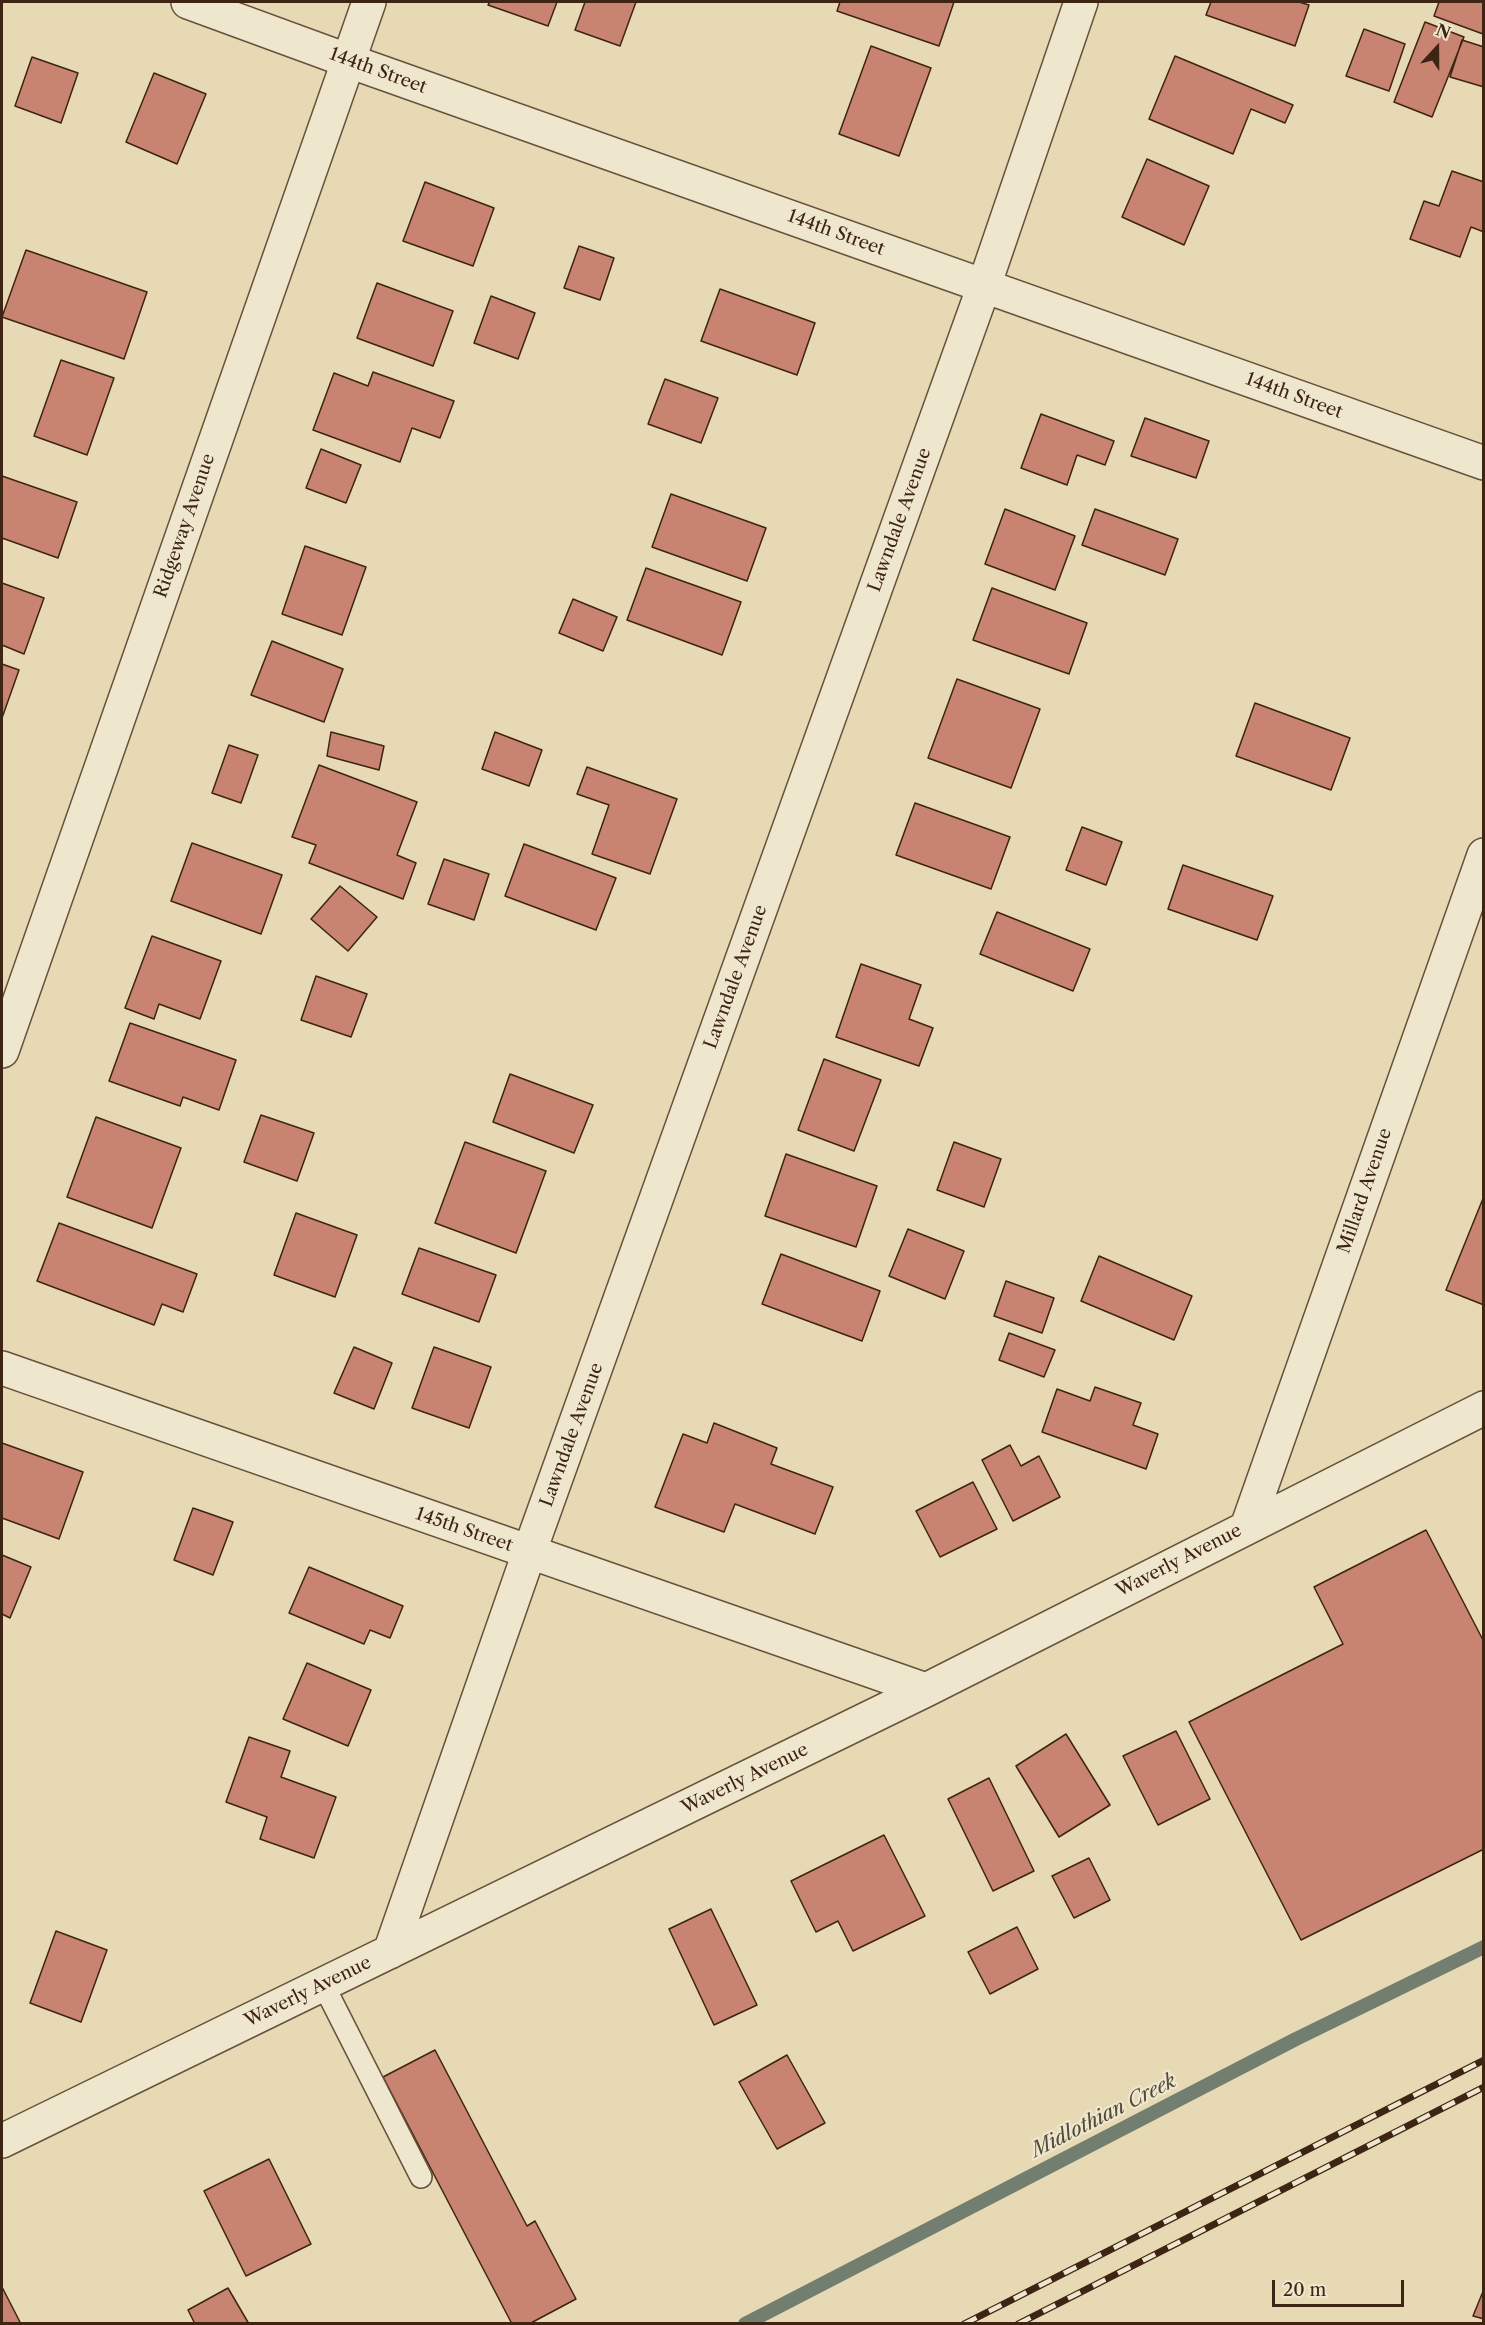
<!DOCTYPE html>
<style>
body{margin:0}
#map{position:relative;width:1485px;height:2325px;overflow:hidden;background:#e6d9b3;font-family:"Libre Caslon Text",serif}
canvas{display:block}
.frame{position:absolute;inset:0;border:3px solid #3d2413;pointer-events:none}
.north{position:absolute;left:1407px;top:18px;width:60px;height:60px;-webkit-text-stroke:4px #efe6ce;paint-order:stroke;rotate:21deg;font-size:16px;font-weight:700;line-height:24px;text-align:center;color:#3d2413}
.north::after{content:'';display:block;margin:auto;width:21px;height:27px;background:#3d2413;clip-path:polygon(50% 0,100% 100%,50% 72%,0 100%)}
.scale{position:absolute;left:1272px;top:2280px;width:132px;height:27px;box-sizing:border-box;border:3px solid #3d2413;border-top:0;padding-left:8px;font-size:18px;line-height:21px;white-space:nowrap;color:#3d2413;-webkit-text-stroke:4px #efe6ce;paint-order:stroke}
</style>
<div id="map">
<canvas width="1485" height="2325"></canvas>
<div class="frame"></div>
<div class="north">N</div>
<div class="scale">20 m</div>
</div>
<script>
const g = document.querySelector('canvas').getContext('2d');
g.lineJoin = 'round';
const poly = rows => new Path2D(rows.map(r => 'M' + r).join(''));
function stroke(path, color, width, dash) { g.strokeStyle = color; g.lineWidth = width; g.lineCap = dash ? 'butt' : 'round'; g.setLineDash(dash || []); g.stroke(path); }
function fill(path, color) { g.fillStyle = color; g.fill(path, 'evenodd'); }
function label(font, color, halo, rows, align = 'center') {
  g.font = font + ' "Libre Caslon Text",serif'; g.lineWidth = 4.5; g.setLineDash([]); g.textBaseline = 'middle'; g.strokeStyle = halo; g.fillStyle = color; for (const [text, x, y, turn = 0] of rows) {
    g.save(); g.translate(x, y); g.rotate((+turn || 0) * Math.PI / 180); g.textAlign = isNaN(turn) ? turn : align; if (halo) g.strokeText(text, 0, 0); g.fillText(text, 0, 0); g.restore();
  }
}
stroke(poly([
 [745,2324,1296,2039,1484,1947]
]), '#727e6f', 14);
const building = poly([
 [490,2,557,2,548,26,488,5,490,2],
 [585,2,636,2,620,46,575,30,585,2],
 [840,2,954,2,939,46,837,11,840,2],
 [1211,2,1299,2,1309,5,1295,46,1206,15,1211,2],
 [1439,2,1484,2,1483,34,1434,16,1439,2],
 [1425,22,1464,37,1432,117,1394,102,1425,22],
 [1364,29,1405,44,1389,91,1346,76,1364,29],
 [1462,40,1484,47,1484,87,1450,77,1462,40],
 [871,46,931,68,899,156,839,134,871,46],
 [1175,56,1293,105,1285,123,1251,109,1233,154,1149,119,1175,56],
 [32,57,78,73,61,123,15,106,32,57],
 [154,73,206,94,177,164,126,142,154,73],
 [1147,159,1209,186,1184,245,1122,217,1147,159],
 [1452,171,1484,182,1484,232,1471,227,1460,257,1410,239,1424,201,1439,206,1452,171],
 [425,182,494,208,473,266,403,241,425,182],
 [579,246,614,258,600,300,564,288,579,246],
 [26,250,147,292,124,359,2,317,26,250],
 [377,283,453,311,433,366,357,338,377,283],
 [720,289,815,323,797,375,701,341,720,289],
 [491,296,535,313,518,359,474,343,491,296],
 [61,360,114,378,87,455,34,436,61,360],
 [373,372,454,401,440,438,412,428,400,462,313,430,334,373,368,386,373,372],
 [665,379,718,398,701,443,648,424,665,379],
 [1041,414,1114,441,1105,465,1077,455,1067,485,1021,468,1041,414],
 [1145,418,1209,441,1196,478,1131,456,1145,418],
 [321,449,361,465,346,503,306,488,321,449],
 [2,476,77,502,58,558,2,538,2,476],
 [671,494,766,528,747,581,652,547,671,494],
 [1005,509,1075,536,1055,590,985,564,1005,509],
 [1095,509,1178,539,1165,575,1082,545,1095,509],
 [305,546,366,567,342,635,282,614,305,546],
 [646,568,741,602,722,655,627,620,646,568],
 [2,583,44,598,24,654,2,645,2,583],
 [992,588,1087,623,1069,674,973,640,992,588],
 [573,599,617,617,603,651,559,633,573,599],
 [272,641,343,669,324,722,251,695,272,641],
 [2,664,19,670,2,718,2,664],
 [957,679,1040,709,1011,788,928,758,957,679],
 [1255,703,1350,738,1331,790,1236,756,1255,703],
 [331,732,384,746,379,770,327,756,331,732],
 [495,732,542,750,529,786,482,769,495,732],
 [229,745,258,755,241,803,212,793,229,745],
 [319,765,417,802,397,855,416,863,403,899,309,863,316,845,292,837,319,765],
 [587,767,677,799,650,874,592,854,609,805,577,794,587,767],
 [915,803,1010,837,991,889,896,855,915,803],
 [1082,827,1122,842,1106,885,1066,870,1082,827],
 [192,843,282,875,261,934,171,901,192,843],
 [524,844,616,878,596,930,505,896,524,844],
 [444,859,489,874,474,920,428,904,444,859],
 [1183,865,1273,896,1257,940,1168,909,1183,865],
 [340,886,377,917,348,951,311,919,340,886],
 [997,912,1090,949,1073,991,980,954,997,912],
 [152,936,221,961,200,1019,159,1004,154,1019,125,1008,152,936],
 [861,964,921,985,909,1019,933,1028,919,1066,836,1037,861,964],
 [316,976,367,994,351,1037,301,1020,316,976],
 [130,1023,236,1060,219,1110,183,1097,180,1106,109,1081,130,1023],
 [824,1059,881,1080,854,1151,798,1130,824,1059],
 [510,1074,593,1105,574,1153,493,1122,510,1074],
 [261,1115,314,1133,297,1181,244,1162,261,1115],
 [96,1117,181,1148,152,1228,67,1197,96,1117],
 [465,1142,546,1171,516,1253,435,1223,465,1142],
 [954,1142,1001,1159,984,1207,937,1190,954,1142],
 [786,1154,877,1186,856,1247,765,1216,786,1154],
 [1484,1196,1484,1305,1446,1290,1484,1196],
 [296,1213,357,1235,335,1297,274,1275,296,1213],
 [59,1223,197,1274,183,1312,162,1304,154,1325,37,1281,59,1223],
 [908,1229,964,1251,945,1299,889,1276,908,1229],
 [419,1248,496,1275,479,1322,402,1294,419,1248],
 [781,1254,880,1291,862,1341,762,1304,781,1254],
 [1099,1256,1192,1296,1174,1340,1081,1301,1099,1256],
 [1006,1281,1054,1298,1042,1333,994,1316,1006,1281],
 [1009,1333,1055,1350,1044,1377,999,1360,1009,1333],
 [354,1347,392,1363,374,1409,334,1393,354,1347],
 [434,1347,491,1367,469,1428,412,1408,434,1347],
 [1095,1387,1141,1403,1133,1425,1158,1434,1146,1469,1042,1432,1057,1389,1090,1401,1095,1387],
 [714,1423,777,1448,771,1464,833,1487,815,1534,735,1504,724,1532,655,1507,683,1434,707,1443,714,1423],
 [2,1443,83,1472,59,1539,2,1518,2,1443],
 [1010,1445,1021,1466,1039,1456,1060,1497,1013,1521,982,1460,1010,1445],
 [973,1482,997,1529,940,1557,916,1511,973,1482],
 [193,1508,233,1522,213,1575,174,1560,193,1508],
 [1426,1530,1484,1642,1484,1849,1301,1940,1189,1722,1343,1644,1314,1587,1426,1530],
 [2,1555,31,1567,10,1618,2,1614,2,1555],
 [309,1567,403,1606,390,1638,370,1630,364,1644,289,1613,309,1567],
 [307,1663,371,1690,348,1746,283,1719,307,1663],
 [1176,1731,1210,1799,1158,1825,1123,1756,1176,1731],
 [1066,1734,1110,1805,1059,1837,1016,1766,1066,1734],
 [249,1737,290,1751,281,1777,336,1797,314,1858,260,1839,267,1817,226,1802,249,1737],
 [989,1778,1034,1871,993,1891,948,1799,989,1778],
 [884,1835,925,1916,853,1951,838,1921,816,1932,791,1881,884,1835],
 [1089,1858,1110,1900,1074,1918,1052,1876,1089,1858],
 [711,1909,757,2005,714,2025,669,1929,711,1909],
 [1017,1927,1038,1969,990,1994,968,1952,1017,1927],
 [56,1931,107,1950,81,2022,30,2003,56,1931],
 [435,2050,527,2226,535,2221,576,2299,529,2324,512,2324,383,2077,435,2050],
 [787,2055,825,2123,777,2149,739,2082,787,2055],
 [269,2159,311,2244,246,2276,204,2191,269,2159],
 [2,2287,21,2324,2,2324,2,2287],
 [228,2288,249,2324,195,2324,188,2310,228,2288],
 [1484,2289,1484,2319,1473,2316,1484,2289]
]);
fill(building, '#c98371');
stroke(building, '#3d2413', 1.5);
const service = poly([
 [323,1984,421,2177]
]);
const minor = poly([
 [188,2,349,61,1484,463],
 [2,1051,369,2],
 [2,1368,926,1690],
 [1247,1527,1484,855],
 [390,1952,529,1553,984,286,1081,2],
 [2,2141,926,1690,1484,1408]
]);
stroke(service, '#67513b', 24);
stroke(minor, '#67513b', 36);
stroke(service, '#efe6ce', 21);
stroke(minor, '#efe6ce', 33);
const rail = poly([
 [964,2324,1484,2060],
 [1018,2324,1484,2087]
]);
stroke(rail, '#3d2413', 7);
stroke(rail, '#efe6ce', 4.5, [14]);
label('18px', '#3d2413', '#efe6ce', [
 ["144th Street",378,71,20],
 ["144th Street",836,233,20],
 ["144th Street",1294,396,20],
 ["Lawndale Avenue",900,520,-70],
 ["Ridgeway Avenue",185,526,-71],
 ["Lawndale Avenue",736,977,-70],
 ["Millard Avenue",1365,1191,-71],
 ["Lawndale Avenue",572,1435,-70],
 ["145th Street",464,1530,19],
 ["Waverly Avenue",1179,1561,-27],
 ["Waverly Avenue",745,1779,-26],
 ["Waverly Avenue",308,1992,-26]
]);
label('italic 20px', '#534a39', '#efe6ce', [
 ["Midlothian Creek",1104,2116,-27]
]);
</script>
